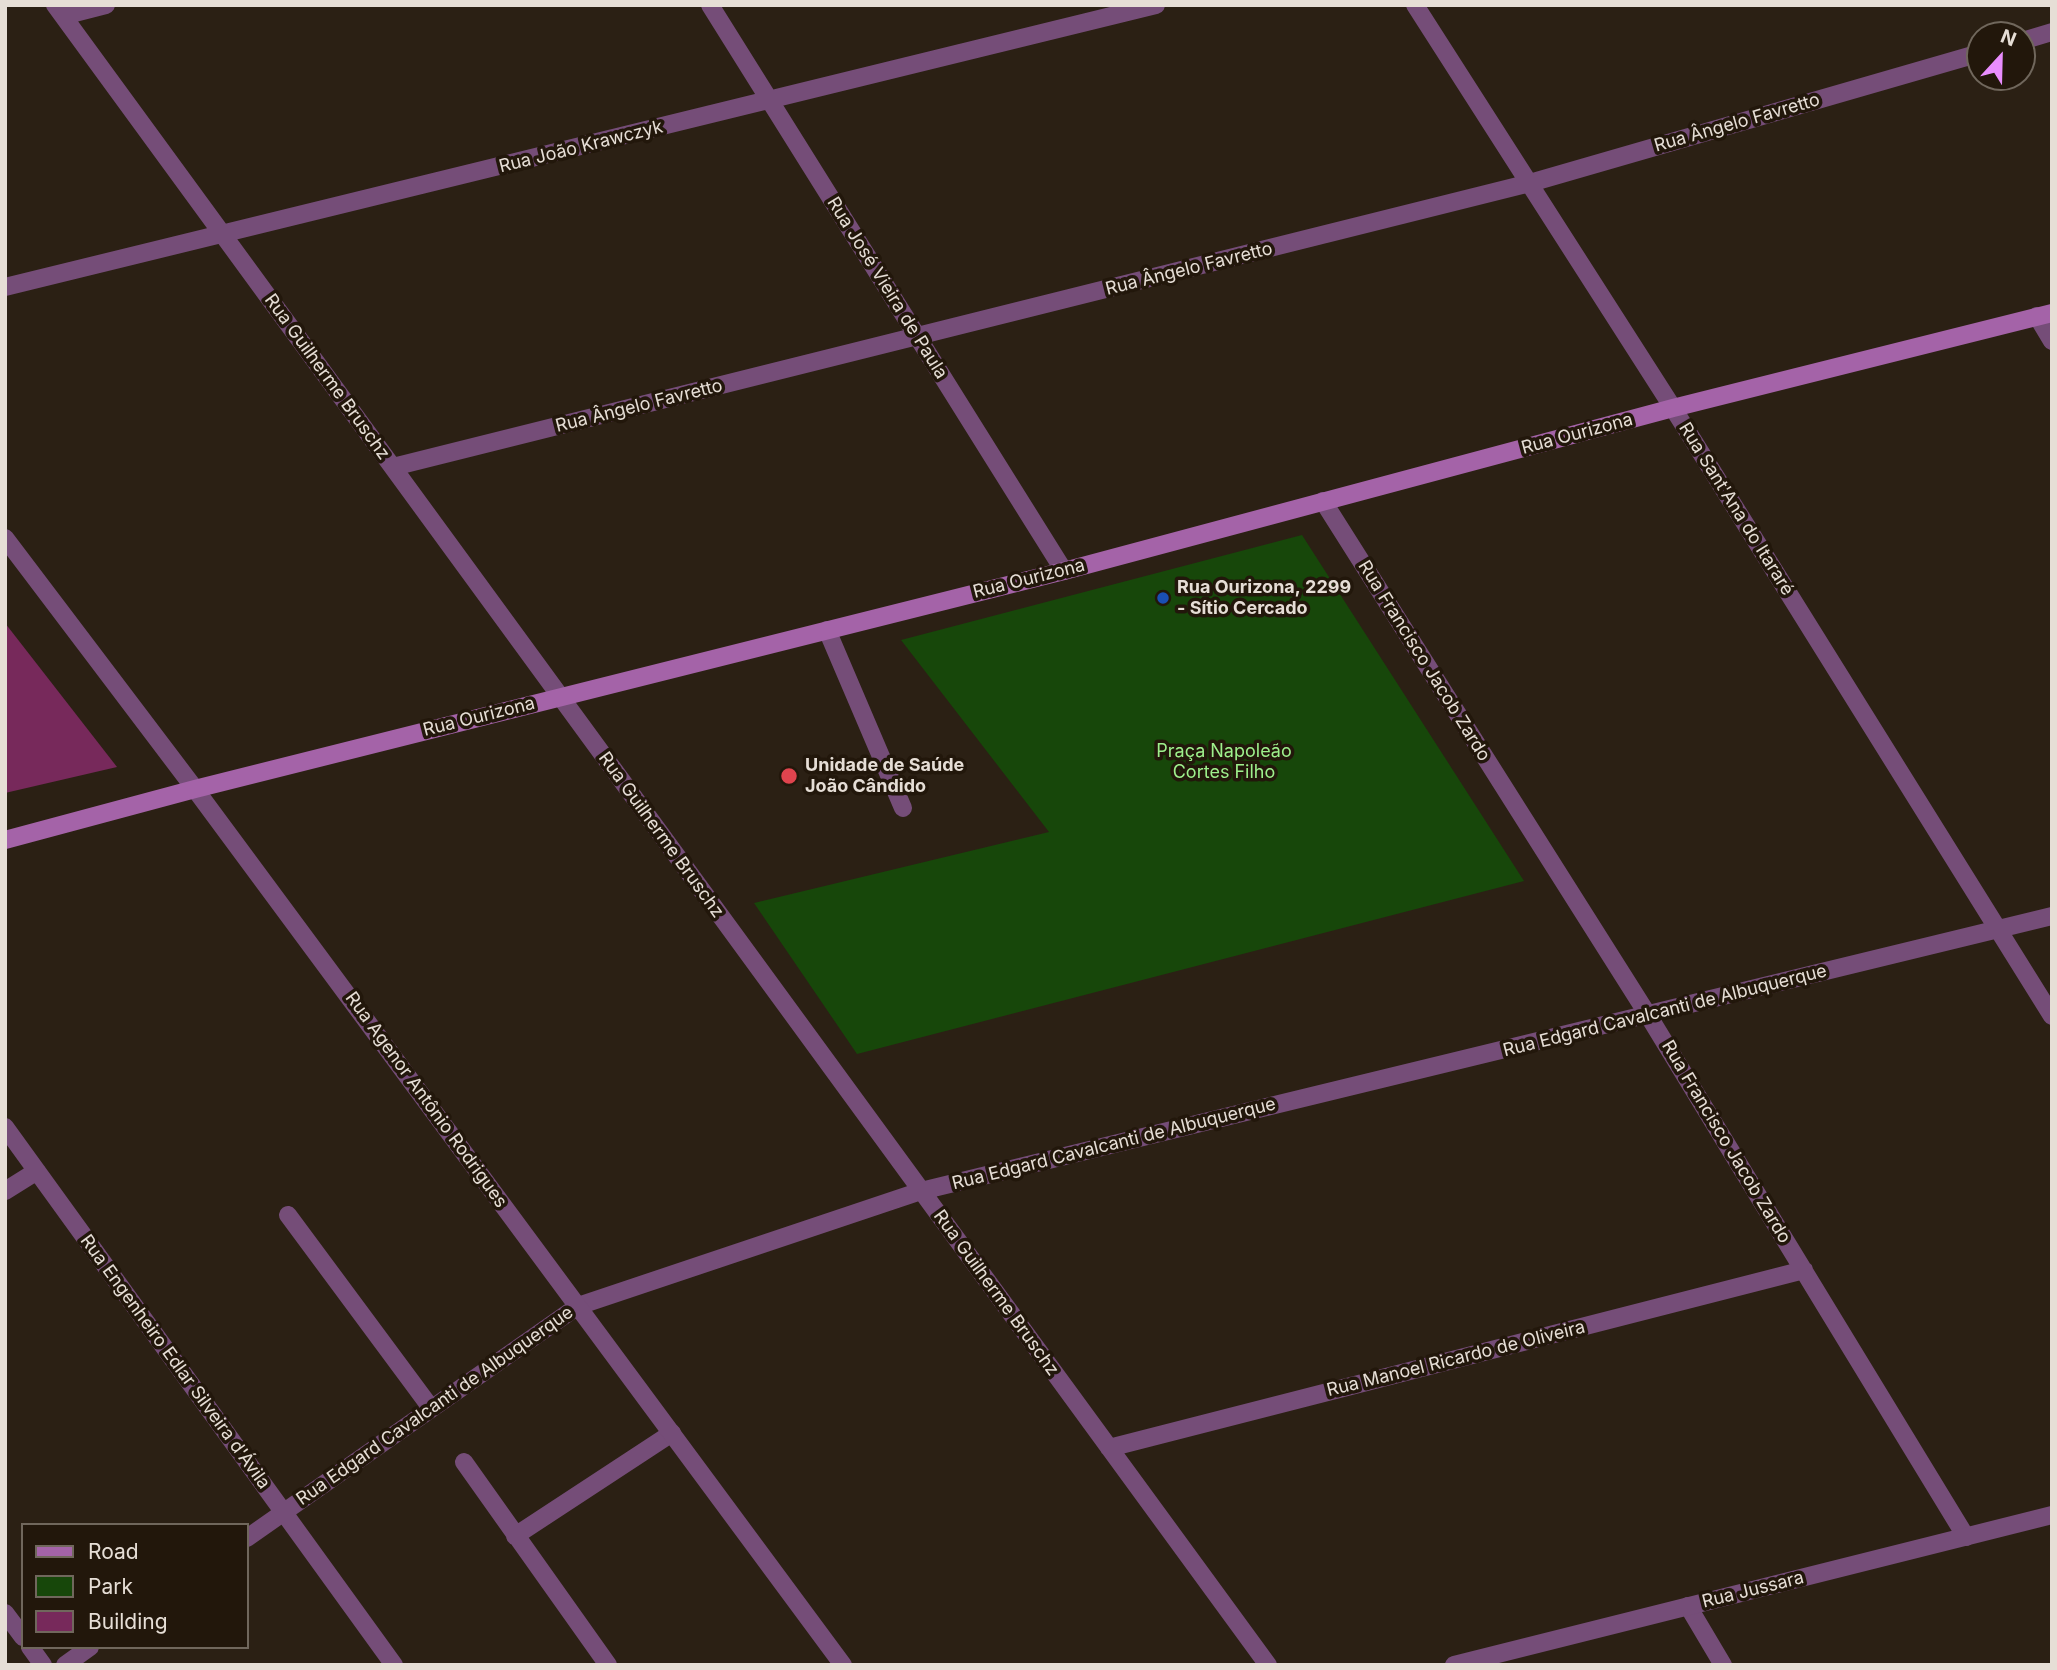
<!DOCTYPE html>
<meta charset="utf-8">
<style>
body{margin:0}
#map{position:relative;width:2057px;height:1670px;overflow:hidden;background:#2b2014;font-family:Inter,sans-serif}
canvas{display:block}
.frame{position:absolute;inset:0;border:7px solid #e6ded6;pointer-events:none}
.legend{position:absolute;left:21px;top:1523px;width:228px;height:126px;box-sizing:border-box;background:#22170b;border:2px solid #70675c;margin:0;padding:9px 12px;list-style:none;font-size:21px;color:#e6ded6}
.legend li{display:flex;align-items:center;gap:14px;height:35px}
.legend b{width:35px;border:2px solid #70675c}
.north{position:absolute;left:1966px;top:21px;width:70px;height:70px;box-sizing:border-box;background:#22170b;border:2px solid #70675c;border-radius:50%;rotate:22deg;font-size:19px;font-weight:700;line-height:28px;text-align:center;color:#e6ded6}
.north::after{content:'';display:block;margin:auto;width:24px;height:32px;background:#e98dfe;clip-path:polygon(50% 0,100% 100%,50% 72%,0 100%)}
</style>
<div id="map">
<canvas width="2057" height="1670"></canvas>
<div class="frame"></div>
<ul class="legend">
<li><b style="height:9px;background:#a463a8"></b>Road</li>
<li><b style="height:19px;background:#17470a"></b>Park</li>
<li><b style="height:19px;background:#77295b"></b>Building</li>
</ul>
<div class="north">N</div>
</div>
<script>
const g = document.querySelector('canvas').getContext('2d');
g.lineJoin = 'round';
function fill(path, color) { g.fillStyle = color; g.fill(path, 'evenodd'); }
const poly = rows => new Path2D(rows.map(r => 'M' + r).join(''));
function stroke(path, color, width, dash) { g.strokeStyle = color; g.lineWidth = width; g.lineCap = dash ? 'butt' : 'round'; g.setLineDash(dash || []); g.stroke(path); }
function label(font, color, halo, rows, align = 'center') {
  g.font = font + ' Inter,sans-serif'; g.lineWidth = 7; g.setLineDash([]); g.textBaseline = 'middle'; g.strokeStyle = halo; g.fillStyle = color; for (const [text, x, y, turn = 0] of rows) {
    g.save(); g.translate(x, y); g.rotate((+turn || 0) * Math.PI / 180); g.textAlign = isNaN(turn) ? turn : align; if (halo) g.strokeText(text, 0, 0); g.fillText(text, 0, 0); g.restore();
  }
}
fill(poly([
 [1302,535,1524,881,857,1054,754,903,1049,832,901,640]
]), '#17470a');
fill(poly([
 [5,623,117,767,5,793]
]), '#77295b');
stroke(poly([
 [827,630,903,808]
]), '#754d78', 18);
stroke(poly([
 [55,5,1268,1665],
 [710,5,1064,571],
 [1415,5,1673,408,2052,1016],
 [63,16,106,5],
 [2022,41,2052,32],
 [5,287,1156,5],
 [2037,316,2052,341],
 [393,467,1530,183,1980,53],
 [1323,501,1648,1015,1966,1537],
 [5,1127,394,1665],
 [5,1191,37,1171],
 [288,1215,431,1408],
 [1109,1448,1804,1270],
 [464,1462,608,1665],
 [515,1536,672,1433],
 [247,1538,578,1306,921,1191,2052,916],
 [1688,1606,1723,1665],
 [5,1613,23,1637],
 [30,1647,43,1665],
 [65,1665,90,1647]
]), '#754d78', 18);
stroke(poly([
 [5,538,195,789,843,1665],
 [1454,1665,2052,1515]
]), '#754d78', 18);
stroke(poly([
 [5,840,195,789,1064,571,1673,408,2052,313]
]), '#a463a8', 18);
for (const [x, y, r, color] of [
 [1163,598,7,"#1a4fb4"],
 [789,776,9,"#e0444e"]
]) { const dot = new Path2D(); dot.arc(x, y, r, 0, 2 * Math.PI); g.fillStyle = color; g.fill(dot); stroke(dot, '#22170b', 2.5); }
label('18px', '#e6ded6', '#22170b', [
 ["Rua Ângelo Favretto",1737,123,-16],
 ["Rua João Krawczyk",581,147,-14],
 ["Rua Ângelo Favretto",1189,269,-14],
 ["Rua José Vieira de Paula",887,288,58],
 ["Rua Guilherme Bruschz",327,377,54],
 ["Rua Ângelo Favretto",639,406,-14],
 ["Rua Ourizona",1577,434,-15],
 ["Rua Sant'Ana do Itararé",1736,509,58],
 ["Rua Ourizona",1029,579,-14],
 ["Rua Francisco Jacob Zardo",1424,661,58],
 ["Rua Ourizona",479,717,-14],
 ["Rua Guilherme Bruschz",661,835,54],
 ["Rua Edgard Cavalcanti de Albuquerque",1665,1011,-14],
 ["Rua Agenor Antônio Rodrigues",426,1100,54],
 ["Rua Francisco Jacob Zardo",1726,1142,59],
 ["Rua Edgard Cavalcanti de Albuquerque",1114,1144,-14],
 ["Rua Guilherme Bruschz",996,1293,54],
 ["Rua Manoel Ricardo de Oliveira",1456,1359,-14],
 ["Rua Engenheiro Edlar Silveira d'Ávila",175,1362,54],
 ["Rua Edgard Cavalcanti de Albuquerque",435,1406,-35],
 ["Rua Jussara",1753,1590,-14]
]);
label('bold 18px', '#e6ded6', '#22170b', [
 ["Rua Ourizona, 2299",1177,588],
 ["- Sítio Cercado",1177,609],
 ["Unidade de Saúde",805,766],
 ["João Cândido",805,787]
], 'left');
label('18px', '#9ef08c', '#22170b', [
 ["Praça Napoleão",1224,752],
 ["Cortes Filho",1224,773]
]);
</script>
